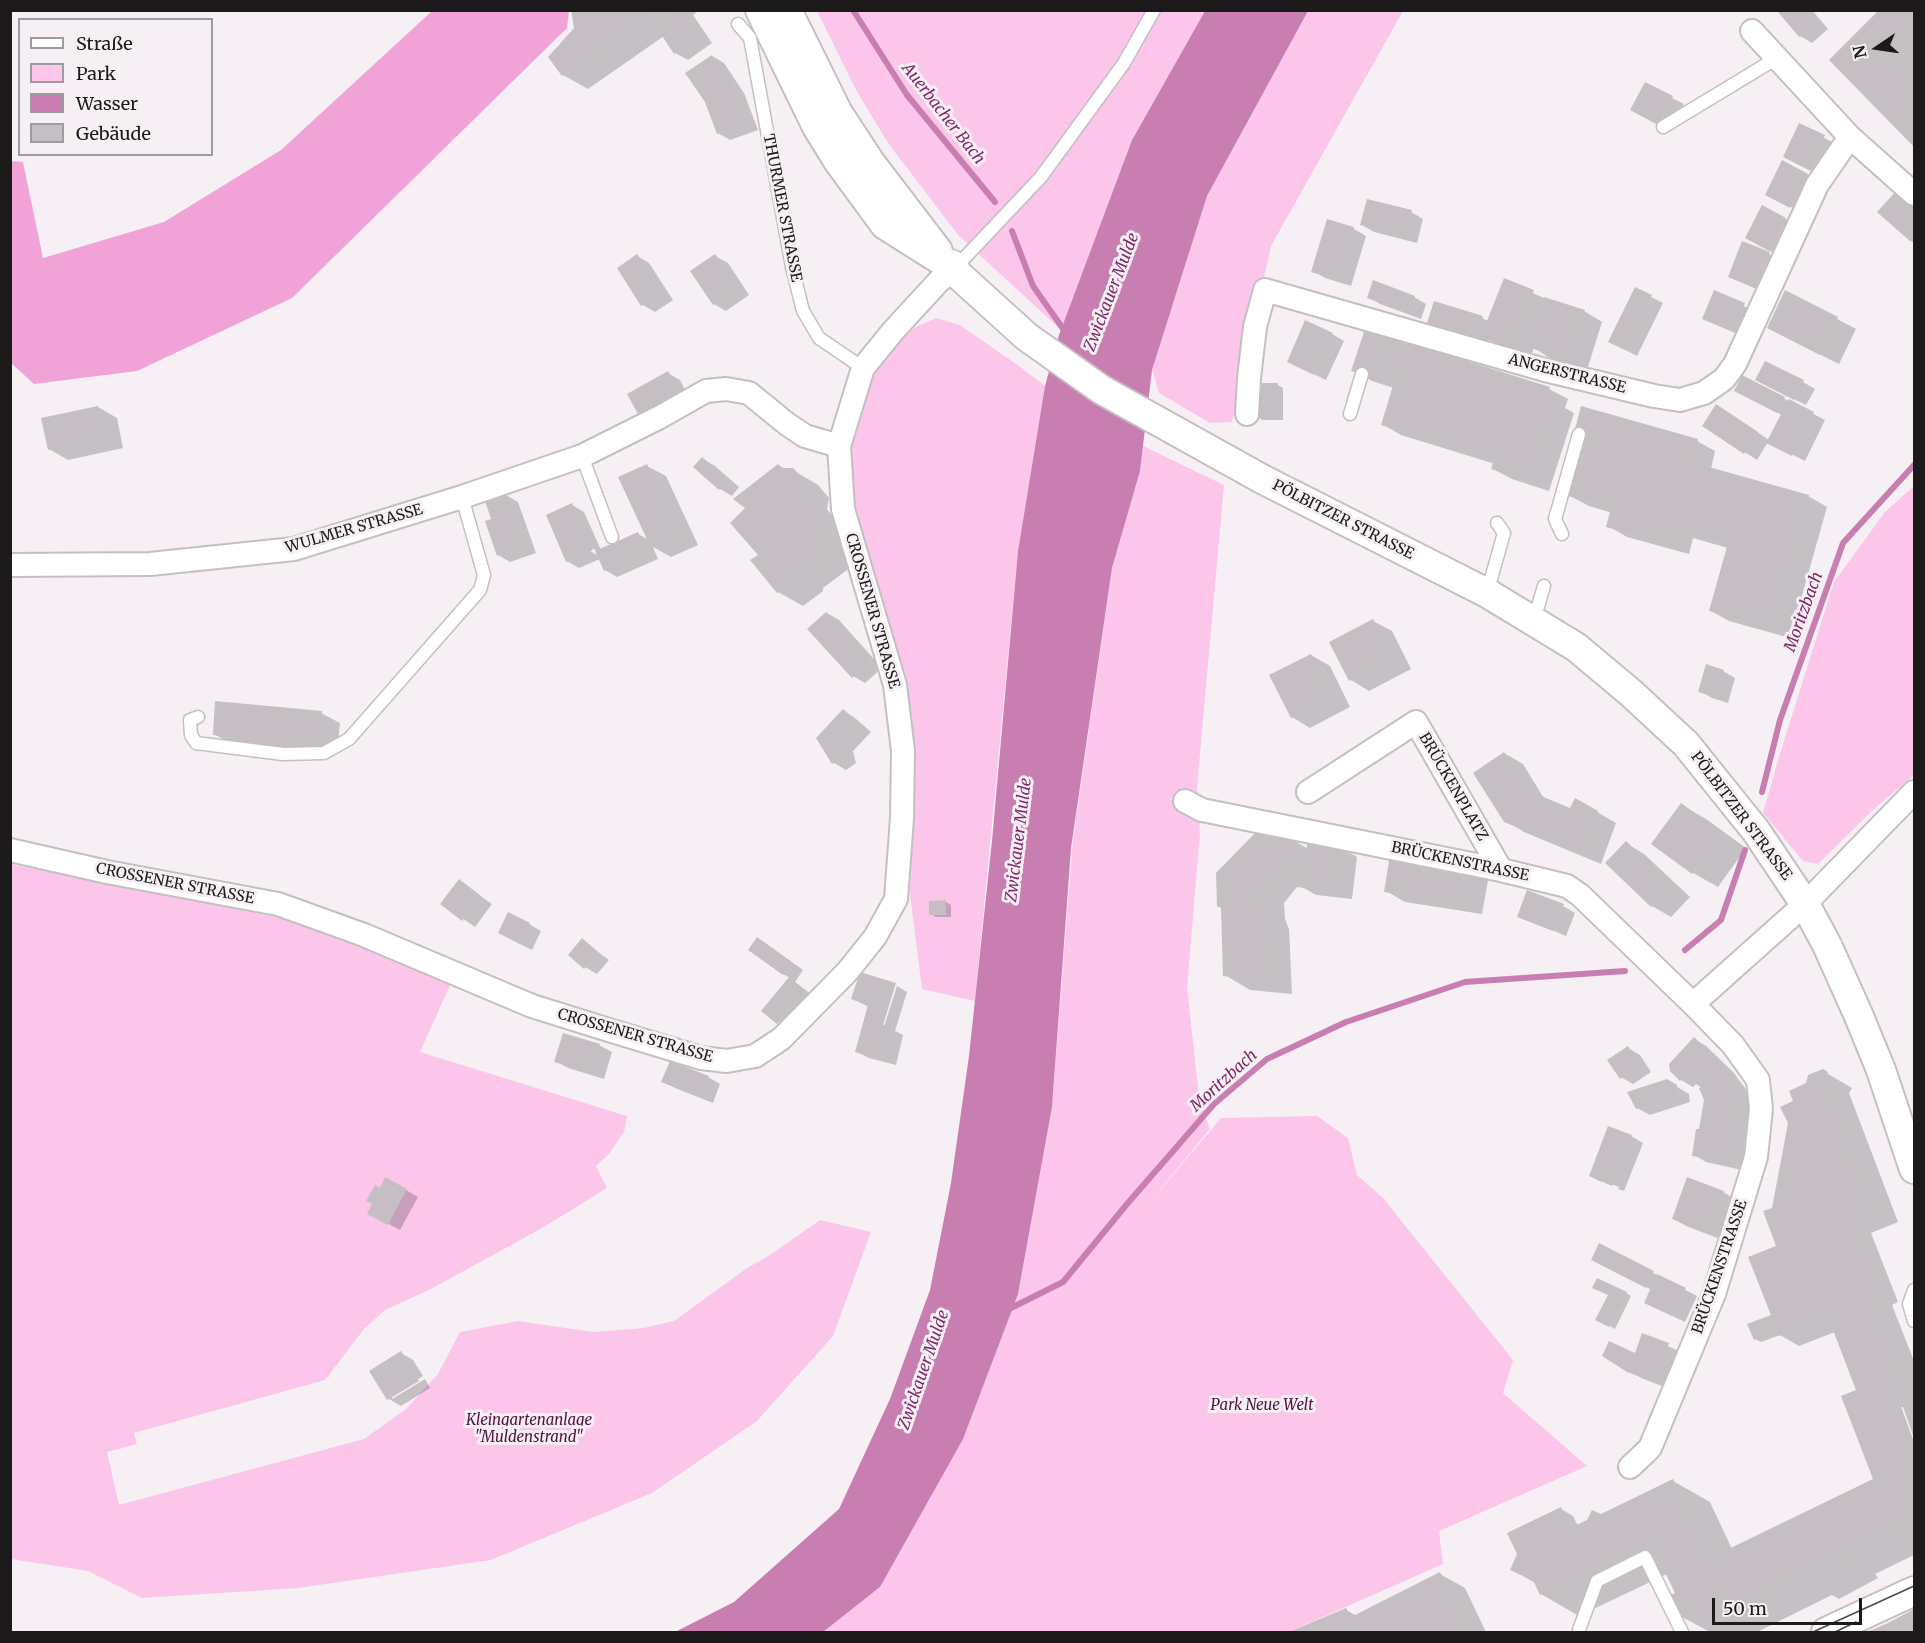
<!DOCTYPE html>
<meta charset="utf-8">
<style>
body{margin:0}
#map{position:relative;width:1925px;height:1643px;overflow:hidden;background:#f6f0f4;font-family:Merriweather,serif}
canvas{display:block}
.frame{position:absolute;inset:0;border:12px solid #1b191a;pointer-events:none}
.legend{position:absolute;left:18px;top:18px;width:195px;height:138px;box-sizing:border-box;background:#f6f0f4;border:2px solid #9e9a9d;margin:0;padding:8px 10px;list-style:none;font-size:18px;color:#1b191a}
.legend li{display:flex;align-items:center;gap:12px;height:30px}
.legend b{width:30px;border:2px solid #9e9a9d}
.north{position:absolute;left:1847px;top:18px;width:60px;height:60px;-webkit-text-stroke:4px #f6f0f4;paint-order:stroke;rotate:257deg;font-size:16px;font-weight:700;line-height:24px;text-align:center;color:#1b191a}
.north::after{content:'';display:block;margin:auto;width:21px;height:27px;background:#1b191a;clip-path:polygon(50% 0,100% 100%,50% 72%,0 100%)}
.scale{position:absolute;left:1712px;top:1598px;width:150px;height:27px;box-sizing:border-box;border:3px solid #1b191a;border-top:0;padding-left:8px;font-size:18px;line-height:21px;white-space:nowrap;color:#1b191a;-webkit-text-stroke:4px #f6f0f4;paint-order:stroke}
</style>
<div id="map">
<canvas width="1925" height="1643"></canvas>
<div class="frame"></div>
<ul class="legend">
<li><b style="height:8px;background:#fff"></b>Straße</li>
<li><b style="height:16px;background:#fbc6e9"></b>Park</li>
<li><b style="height:16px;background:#c87eb1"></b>Wasser</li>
<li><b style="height:16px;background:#c5bfc3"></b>Gebäude</li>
</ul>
<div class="north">N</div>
<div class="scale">50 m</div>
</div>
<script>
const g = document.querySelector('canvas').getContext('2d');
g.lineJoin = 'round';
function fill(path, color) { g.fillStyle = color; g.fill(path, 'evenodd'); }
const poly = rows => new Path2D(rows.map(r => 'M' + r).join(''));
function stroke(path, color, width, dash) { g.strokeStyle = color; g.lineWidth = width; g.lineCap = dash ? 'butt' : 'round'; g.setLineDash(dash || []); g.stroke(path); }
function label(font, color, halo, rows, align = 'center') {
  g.font = font + ' Merriweather,serif'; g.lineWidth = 6; g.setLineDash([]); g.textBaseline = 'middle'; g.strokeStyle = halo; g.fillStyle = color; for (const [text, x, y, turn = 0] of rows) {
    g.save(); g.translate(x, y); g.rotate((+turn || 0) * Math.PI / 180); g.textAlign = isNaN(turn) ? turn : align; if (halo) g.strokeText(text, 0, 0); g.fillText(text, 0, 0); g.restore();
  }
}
fill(poly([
 [817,11,1205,11,1132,140,1061,330,959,236,888,143,856,90],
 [1308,11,1403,11,1271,246,1232,422,1210,423,1159,393,1152,370,1207,196],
 [936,318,960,325,1019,366,1045,386,1018,551,975,1001,922,989,910,894,912,822,850,513,848,448,871,379,899,342,912,329],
 [1143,446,1224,485,1197,787,1200,833,1187,987,1199,1097,1210,1129,1138,1216,1221,1118,1317,1116,1348,1138,1357,1175,1383,1198,1513,1360,1503,1393,1587,1466,1439,1531,1443,1564,1289,1632,823,1632,880,1587,1018,1294,1052,1107,1073,839,1112,568,1140,471],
 [1914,486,1914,775,1874,809,1818,864,1803,861,1763,813,1778,760,1834,582,1885,512],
 [10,864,326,927,452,981,420,1052,627,1116,624,1132,609,1154,596,1166,607,1188,544,1227,431,1289,385,1310,364,1329,325,1380,134,1433,137,1444,107,1452,119,1505,364,1439,406,1409,438,1374,460,1332,518,1321,593,1332,644,1328,674,1321,747,1268,767,1257,820,1220,871,1232,833,1336,757,1421,652,1493,491,1560,298,1588,142,1598,88,1571,11,1559]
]), '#fbc6e9');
fill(poly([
 [432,11,569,11,567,28,292,298,137,371,34,384,11,363,11,161,23,162,43,258,164,222,281,150]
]), '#f1a3d8');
fill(poly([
 [1205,11,1308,11,1207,196,1152,370,1140,471,1112,568,1071,848,1052,1107,1018,1294,963,1439,880,1587,823,1632,675,1632,734,1602,839,1509,890,1399,930,1290,951,1183,969,1056,992,841,1018,551,1045,386,1059,335,1132,140]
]), '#c87eb1');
fill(poly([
 [572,10,700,10,693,15,712,43,688,60,675,53,664,36,588,89,563,75,575,29],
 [1783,10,1812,10,1828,29,1812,43,1800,36],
 [1881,10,1914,10,1914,145,1831,60],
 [712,56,724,63,744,93,758,130,730,140,718,133],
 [1672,98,1684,104,1670,130,1644,117],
 [1799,125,1836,144,1821,176,1797,164],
 [1807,175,1819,182,1803,213,1779,201],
 [1914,202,1914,243,1879,212],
 [1763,207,1798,226,1781,257,1759,245],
 [1411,212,1423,219,1417,243,1374,232,1362,225],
 [1328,221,1354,229,1366,236,1351,286,1325,278,1313,271],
 [1769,254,1781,261,1767,294,1730,277],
 [637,256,649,263,673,300,655,312,643,305],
 [715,256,728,263,749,295,726,311,714,304],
 [1504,280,1546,299,1584,311,1602,322,1587,370,1548,357,1534,348,1530,358,1489,340,1488,344,1441,329,1429,322,1482,318,1488,321],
 [1715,292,1756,312,1746,338,1704,319],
 [1786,292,1856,329,1839,364,1787,338],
 [1368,297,1414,297,1426,304,1421,319,1380,304],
 [1651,297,1663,303,1637,356,1610,342],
 [1366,330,1549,389,1568,399,1565,408,1574,413,1549,491,1512,479,1493,469,1495,464,1401,435,1382,424,1394,388,1372,381,1353,370],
 [1332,334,1344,341,1326,380,1289,362],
 [668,373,680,380,691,401,652,422],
 [1743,377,1825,420,1805,461,1768,442,1757,460,1704,426,1729,413,1769,440,1782,415,1748,397],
 [1803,382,1815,389,1806,405,1769,387],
 [1278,385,1283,388,1283,420,1262,420,1256,416],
 [98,407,117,418,123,448,68,460,49,449],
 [1575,432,1697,441,1715,451,1711,469,1808,496,1827,507,1790,638,1729,621,1711,611,1728,548,1693,538,1689,554,1627,537,1608,526,1612,513,1589,506,1570,496,1586,438],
 [703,459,715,466,739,487,732,496,720,489,695,467],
 [778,465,785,469,793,470,818,485,829,498,827,509,858,551,855,564,823,588,823,591,803,606,778,592,760,555,747,508],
 [647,466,666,476,698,545,671,557,653,547,658,559,617,577,605,570,600,559,579,568,567,561,572,505,584,512,601,550,638,534,649,540],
 [587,545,597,551,597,555,585,548],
 [506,495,518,502,536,553,510,562,498,555,493,520],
 [827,613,839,620,882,668,865,683,853,676],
 [1373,621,1392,631,1411,669,1369,691,1351,680],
 [1311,655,1330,666,1350,707,1310,728,1292,717],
 [1723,671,1735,678,1728,703,1712,698,1700,691],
 [843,711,855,718,871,732,853,751,856,763,846,770,834,763],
 [321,713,340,723,337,754,233,745,214,734],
 [1504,753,1523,764,1545,800,1570,810,1576,800,1616,823,1601,864,1524,832,1505,820],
 [1682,805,1706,819,1746,848,1718,887,1693,873],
 [1290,838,1308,849,1345,850,1357,857,1352,899,1316,895,1304,888,1297,887,1284,903,1285,919,1289,929,1292,994,1250,990,1225,975,1223,907],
 [1626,843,1644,854,1690,897,1671,917,1652,906,1607,863],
 [1469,869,1488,880,1482,914,1405,902,1386,891],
 [459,881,492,904,475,927,442,904],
 [946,902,951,905,951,917,936,917,931,914],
 [1563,906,1575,913,1566,936,1519,916],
 [529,924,541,931,532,950,512,940],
 [582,940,609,960,597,974,585,967],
 [769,946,803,970,795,982,816,998,790,1030,763,1011,790,978,783,974],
 [861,973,895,985,894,985,879,1032,882,1033,897,986,907,992,895,1031,903,1035,896,1065,869,1058,857,1052,869,1007,853,999],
 [1694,1039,1706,1046,1734,1073,1747,1091,1749,1103,1742,1170,1706,1162,1694,1155,1701,1131,1705,1100,1702,1088,1696,1084,1693,1087,1681,1080,1671,1070],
 [599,1045,612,1052,604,1079,568,1068,556,1061],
 [1628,1048,1640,1055,1651,1072,1633,1084,1621,1077],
 [1823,1071,1852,1088,1849,1093,1898,1222,1871,1233,1898,1302,1892,1305,1914,1361,1914,1438,1903,1407,1900,1407,1914,1446,1914,1555,1875,1574,1878,1578,1839,1599,1832,1595,1757,1632,1710,1632,1682,1617,1677,1594,1667,1574,1579,1616,1541,1594,1537,1584,1512,1570,1561,1509,1573,1516,1578,1526,1673,1481,1710,1502,1732,1549,1875,1480,1859,1390,1835,1332,1799,1346,1780,1335,1761,1342,1755,1339,1773,1316,1780,1247,1773,1209,1795,1102,1807,1084],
 [708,1077,720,1084,713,1103,675,1088,663,1081],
 [1667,1081,1689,1094,1690,1102,1650,1115,1637,1108],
 [1631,1136,1643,1143,1624,1191,1618,1189,1619,1187,1601,1180,1601,1182,1590,1176],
 [380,1190,406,1190,418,1197,400,1230,369,1213],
 [1723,1192,1735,1199,1720,1239,1686,1226,1674,1219],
 [1600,1245,1697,1296,1685,1322,1658,1309,1652,1290,1605,1266],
 [1626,1293,1631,1296,1615,1329,1597,1319,1610,1295],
 [1643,1335,1681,1352,1667,1388,1641,1378,1628,1370],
 [401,1353,413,1360,423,1376,392,1395,392,1399,425,1379,430,1388,401,1406,389,1399],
 [1440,1574,1465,1588,1486,1632,1293,1632,1346,1610,1357,1616],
 [1914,1611,1914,1632,1870,1632]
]), '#0003');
stroke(poly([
 [853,10,907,95,995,202],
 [1012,231,1033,286,1066,333],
 [1762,792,1780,720,1843,543,1914,465],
 [1685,950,1721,920,1745,850],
 [1005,1311,1063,1282,1127,1204,1214,1104,1267,1059,1346,1022,1465,982,1625,971]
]), '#c87eb1', 6);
fill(poly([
 [571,10,655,10,562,76,548,57,574,28],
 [676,10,684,10,701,36,674,54,655,25],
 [1780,10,1807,10,1817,22,1799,37,1778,12],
 [1879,10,1914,10,1914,31,1890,55,1914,80,1913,146,1829,60],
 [712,55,732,84,747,123,717,134,705,102,685,73],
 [1645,82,1673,96,1658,125,1630,110],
 [1799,123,1825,135,1809,170,1783,157],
 [1782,160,1808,174,1790,208,1765,195],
 [1898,189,1914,205,1914,238,1911,242,1877,212],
 [1367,199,1412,210,1405,237,1360,225],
 [1762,205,1786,218,1769,251,1745,238],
 [1327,219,1354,227,1339,280,1311,272],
 [1742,241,1770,252,1755,288,1728,277],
 [637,254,662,292,641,306,617,268],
 [715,254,738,288,713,305,690,271],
 [1504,278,1534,290,1511,349,1481,336],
 [1373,280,1415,296,1409,313,1367,298],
 [1635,287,1652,295,1625,350,1608,342],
 [1714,290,1745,303,1733,332,1702,319],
 [1785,290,1838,317,1820,355,1767,328],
 [1544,297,1585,310,1568,360,1528,347],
 [1434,301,1483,316,1476,338,1427,323],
 [1305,320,1333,333,1314,375,1287,362],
 [1365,329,1550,387,1547,398,1556,401,1530,482,1491,469,1494,460,1381,425,1398,369,1378,362,1373,378,1351,371],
 [1765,361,1804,380,1794,400,1755,380],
 [668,371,680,394,639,416,627,394],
 [1742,375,1785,397,1777,413,1734,391],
 [1256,383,1278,383,1277,418,1255,417],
 [1789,399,1814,412,1792,456,1766,443],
 [1716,404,1758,432,1744,454,1702,426],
 [98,406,106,438,48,450,41,418],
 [1581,406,1698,439,1691,462,1809,495,1772,629,1709,611,1728,543,1675,528,1670,545,1606,527,1611,508,1568,496,1585,436,1574,433],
 [702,457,728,480,719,490,693,467],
 [647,464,680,534,651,548,618,477],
 [778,464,782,468,793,468,797,472,804,482,803,493,833,536,831,550,798,573,799,576,777,593,750,560,758,555,730,523,745,508,733,499],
 [506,493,525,546,497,556,485,521,491,519,485,501],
 [572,503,593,550,566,562,546,515],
 [638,532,647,552,604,571,595,551],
 [826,612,871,660,852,678,807,629],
 [1373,619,1394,658,1349,681,1329,642],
 [1311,654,1333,697,1291,718,1269,675],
 [1706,664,1724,670,1715,697,1698,692],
 [215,701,322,711,319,745,213,735],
 [843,709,860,724,842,744,845,757,832,764,816,738],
 [1504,752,1529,791,1570,808,1575,798,1598,811,1582,854,1504,822,1473,773],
 [1681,803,1722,833,1692,874,1651,844],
 [1257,831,1291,837,1286,850,1287,875,1272,874,1259,888,1261,904,1265,914,1267,980,1223,976,1221,908,1217,906,1216,873],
 [1626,841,1672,885,1651,907,1605,863],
 [1307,844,1345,849,1340,893,1302,888],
 [1390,855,1470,867,1464,904,1384,892],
 [459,879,481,896,462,921,440,904],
 [1527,890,1564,904,1553,931,1517,917],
 [946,900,946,915,929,915,929,901],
 [508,912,530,923,520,944,498,933],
 [757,937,792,962,783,975,748,950],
 [582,938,598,952,584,969,568,955],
 [860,972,896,983,883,1025,892,1027,884,1059,855,1052,868,1005,851,999],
 [789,977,805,990,777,1024,761,1011],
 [563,1033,600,1044,591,1073,554,1062],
 [1694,1037,1722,1065,1735,1083,1737,1095,1736,1122,1730,1165,1714,1162,1713,1159,1692,1156,1696,1129,1699,1129,1704,1100,1699,1088,1702,1087,1695,1081,1692,1084,1684,1076,1680,1081,1670,1071,1669,1064],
 [1628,1046,1640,1065,1620,1079,1607,1060],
 [670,1061,709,1076,700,1097,661,1082],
 [1823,1069,1828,1072,1824,1078,1874,1208,1855,1215,1887,1296,1872,1301,1904,1386,1895,1390,1914,1442,1914,1520,1910,1522,1908,1519,1839,1553,1842,1557,1800,1578,1798,1573,1720,1610,1722,1614,1701,1624,1699,1619,1686,1615,1681,1618,1671,1595,1675,1593,1651,1543,1540,1595,1529,1571,1521,1575,1510,1570,1517,1554,1507,1533,1561,1507,1570,1528,1587,1520,1592,1510,1601,1514,1673,1479,1710,1558,1873,1479,1841,1396,1856,1390,1828,1317,1779,1336,1777,1331,1754,1340,1747,1324,1771,1315,1748,1257,1776,1246,1763,1211,1772,1208,1788,1123,1780,1107,1793,1101,1789,1091,1806,1083,1808,1075],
 [1667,1079,1677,1085,1679,1096,1636,1109,1627,1092],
 [1608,1126,1632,1135,1612,1186,1589,1176],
 [385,1177,407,1189,388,1225,367,1214,372,1204,366,1201,375,1185,380,1188],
 [1687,1177,1724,1191,1708,1233,1672,1219],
 [1599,1243,1654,1271,1646,1288,1591,1260],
 [1657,1274,1686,1288,1672,1316,1644,1303],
 [1597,1278,1627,1292,1609,1327,1595,1320,1608,1295,1592,1288],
 [1642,1333,1669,1343,1655,1382,1627,1372,1602,1356,1609,1341,1635,1353],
 [401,1351,419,1381,387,1400,369,1371],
 [1440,1572,1469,1632,1289,1632,1346,1608,1351,1617],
 [1914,1609,1914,1632,1867,1632,1888,1623]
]), '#c5bfc3');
const service = poly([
 [738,24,750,38,792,267,803,311,819,338,863,368],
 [1663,127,1777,58],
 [954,269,1041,177,1124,63,1154,10],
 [1350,414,1362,374],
 [582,456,612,537],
 [1562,534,1555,519,1579,434],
 [1487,593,1504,533,1497,523],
 [1534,620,1544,586],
 [198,717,190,720,191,735,196,743,283,754,324,753,349,739,480,590,484,575,462,497],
 [1914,1290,1909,1304,1914,1321],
 [1579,1630,1597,1581,1645,1557,1682,1632]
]);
const minor = poly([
 [1752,31,1850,137,1914,194],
 [1247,414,1249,378,1255,327,1265,290,1545,370,1654,396,1680,400,1704,393,1724,379,1735,364,1817,185,1850,137],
 [10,565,150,564,294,549,462,497,582,456,660,417,706,391,726,389,749,393,787,424,805,436,839,446],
 [1308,792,1416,722,1501,870],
 [1185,801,1202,810,1501,870,1567,886,1580,895,1693,1004],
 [10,850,107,872,278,904,364,935,532,1006,612,1031,701,1058,727,1061,755,1056,781,1039,847,972,875,937,896,899,902,818,903,751,895,685,843,509,839,446,863,368,893,331,939,281,953,270],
 [1630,1467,1650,1448,1714,1294,1756,1157,1761,1109,1758,1080,1733,1045,1693,1004,1805,904,1914,792]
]);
const tertiary = poly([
 [760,10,817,127,838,161,885,225,950,266],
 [787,10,838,113,870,162,938,251],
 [953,270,1027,337,1102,390,1262,479,1487,593,1576,647,1631,693,1686,744,1756,831,1805,904,1827,945,1858,1014,1881,1070,1914,1169],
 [1826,1632,1914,1591]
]);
const secondary = poly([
 [950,266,953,270]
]);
stroke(service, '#c5bfc3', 15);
stroke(minor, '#c5bfc3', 26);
stroke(tertiary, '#c5bfc3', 32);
stroke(secondary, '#c5bfc3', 36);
stroke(service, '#fff', 12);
stroke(minor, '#fff', 22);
stroke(tertiary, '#fff', 28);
stroke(secondary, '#fff', 33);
stroke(poly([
 [1813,1632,1914,1586],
 [1835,1632,1856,1622]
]), '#4d4a4c', 1.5);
label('15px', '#1b191a', '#f6f0f4', [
 ["THURMER STRASSE",782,208,79],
 ["ANGERSTRASSE",1567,374,14],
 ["PÖLBITZER STRASSE",1343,520,27],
 ["WULMER STRASSE",354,529,-16],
 ["CROSSENER STRASSE",872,611,74],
 ["BRÜCKENPLATZ",1453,787,60],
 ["PÖLBITZER STRASSE",1741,816,53],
 ["BRÜCKENSTRASSE",1460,862,12],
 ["CROSSENER STRASSE",175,884,11],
 ["CROSSENER STRASSE",635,1036,16],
 ["BRÜCKENSTRASSE",1720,1267,-71]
]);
label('italic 15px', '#531144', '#f6f0f4', [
 ["Park Neue Welt",1262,1406],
 ["Kleingartenanlage",529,1421],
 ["\"Muldenstrand\"",529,1438]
]);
label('italic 16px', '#7e2668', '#f6f0f4', [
 ["Auerbacher Bach",943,114,52],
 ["Zwickauer Mulde",1112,292,-69],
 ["Moritzbach",1804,612,-70],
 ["Zwickauer Mulde",1019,840,-83],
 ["Moritzbach",1224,1081,-42],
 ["Zwickauer Mulde",924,1370,-71]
]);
</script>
